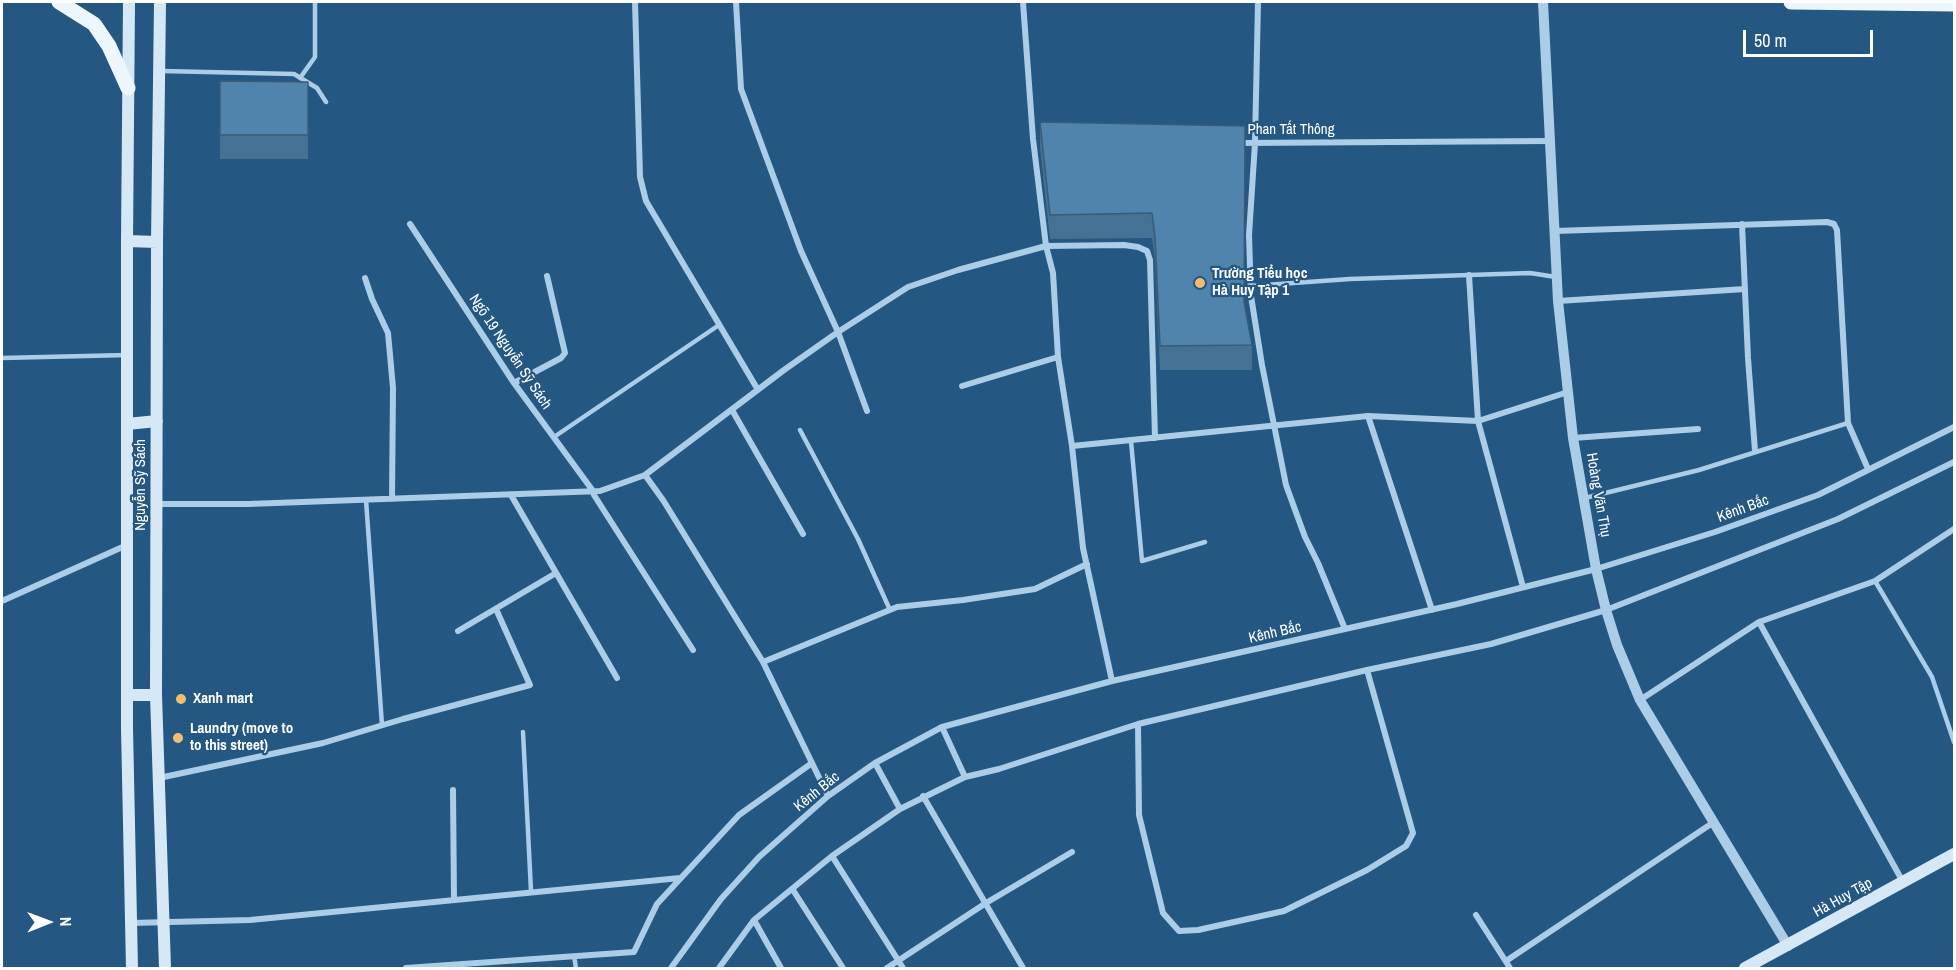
<!DOCTYPE html>
<meta charset="utf-8">
<style>
body{margin:0}
#map{position:relative;width:1956px;height:970px;overflow:hidden;background:#245882;font-family:"Archivo Narrow",sans-serif}
canvas{display:block}
.frame{position:absolute;inset:0;border:3px solid #fff;pointer-events:none}
.north{position:absolute;left:18px;top:892px;width:60px;height:60px;-webkit-text-stroke:4px #245882;paint-order:stroke;rotate:89deg;font-size:16px;font-weight:700;line-height:24px;text-align:center;color:#fff}
.north::after{content:'';display:block;margin:auto;width:21px;height:27px;background:#fff;clip-path:polygon(50% 0,100% 100%,50% 72%,0 100%)}
.scale{position:absolute;left:1743px;top:30px;width:130px;height:27px;box-sizing:border-box;border:3px solid #fff;border-top:0;padding-left:8px;font-size:18px;line-height:21px;white-space:nowrap;color:#fff;-webkit-text-stroke:4px #245882;paint-order:stroke}
</style>
<div id="map">
<canvas width="1956" height="970"></canvas>
<div class="frame"></div>
<div class="north">N</div>
<div class="scale">50 m</div>
</div>
<script>
const g = document.querySelector('canvas').getContext('2d');
g.lineJoin = 'round';
const poly = rows => new Path2D(rows.map(r => 'M' + r).join(''));
function stroke(path, color, width, dash) { g.strokeStyle = color; g.lineWidth = width; g.lineCap = dash ? 'butt' : 'round'; g.setLineDash(dash || []); g.stroke(path); }
function fill(path, color) { g.fillStyle = color; g.fill(path, 'evenodd'); }
function label(font, color, halo, rows, align = 'center') {
  g.font = font + ' "Archivo Narrow",sans-serif'; g.lineWidth = 4.5; g.setLineDash([]); g.textBaseline = 'middle'; g.strokeStyle = halo; g.fillStyle = color; for (const [text, x, y, turn = 0] of rows) {
    g.save(); g.translate(x, y); g.rotate((+turn || 0) * Math.PI / 180); g.textAlign = isNaN(turn) ? turn : align; if (halo) g.strokeText(text, 0, 0); g.fillText(text, 0, 0); g.restore();
  }
}
stroke(poly([
 [162,71,294,74,317,88,326,102],
 [300,78,315,57,315,2],
 [1251,286,1350,279,1469,275,1530,273,1556,277],
 [2,358,127,355],
 [800,430,858,539,890,610],
 [554,437,719,325],
 [1131,441,1142,561,1205,542],
 [1585,498,1699,470,1848,423],
 [366,500,382,725],
 [1875,581,1932,677,1954,742],
 [523,732,531,891],
 [574,956,576,968]
]), '#accde7', 4.5);
stroke(poly([
 [635,2,640,177,646,201,758,390],
 [736,2,741,89,801,251,838,332,867,411],
 [1023,2,1033,139,1046,246,1053,273,1058,357,1072,446,1083,548,1112,681],
 [1258,2,1255,143,1249,235,1251,296,1262,365,1286,485,1305,537,1318,563,1345,629],
 [1239,143,1550,141],
 [410,224,514,383,593,491,594,495,693,650],
 [1742,224,1748,358,1755,451],
 [1555,231,1827,222,1834,224,1837,230,1848,423,1868,469],
 [1469,275,1478,421,1523,587],
 [365,278,372,299,388,333,393,388,392,499],
 [1558,301,1745,289],
 [514,383,561,358,565,353,547,276],
 [962,386,1058,357],
 [732,410,803,534],
 [1368,416,1432,610],
 [1573,438,1698,429],
 [1072,446,1368,416,1478,421,1568,392],
 [645,475,663,500,763,662,828,796],
 [511,495,617,678],
 [157,504,248,504,600,491,645,475,784,370,838,332,908,287,958,270,1046,246,1124,245,1138,247,1147,251,1150,260,1155,438],
 [2,601,127,545],
 [1759,622,1903,882],
 [458,631,556,573],
 [763,662,897,607,963,600,1035,589,1087,564],
 [1640,700,1759,622,1875,581,1954,529],
 [1138,724,1139,815,1163,913,1179,931,1198,930,1284,911,1367,870,1406,846,1413,833,1367,670],
 [942,727,965,777],
 [875,763,900,809],
 [159,778,323,743,403,719,530,685,496,609],
 [453,790,454,899],
 [923,796,1023,968],
 [832,856,903,968],
 [793,890,843,968],
 [1476,915,1510,968],
 [754,920,781,968],
 [131,923,250,920,680,878],
 [1506,961,1714,822],
 [406,968,634,952,657,904,739,815,812,763],
 [671,968,721,899,759,857,828,796,875,763,942,727,1112,681,1457,604,1596,569,1715,532,1818,495,1954,427],
 [719,968,754,920,832,856,900,809,965,777,999,769,1138,724,1367,670,1491,644,1606,610,1838,519,1954,462],
 [887,968,986,903,1072,852]
]), '#accde7', 6);
stroke(poly([
 [1543,2,1558,301,1573,438,1596,569,1606,610,1617,645,1640,700,1788,946]
]), '#accde7', 10);
stroke(poly([
 [129,2,127,241,127,728,132,968],
 [160,2,157,242,156,695,165,968],
 [127,241,157,242],
 [127,424,157,421],
 [127,695,156,695],
 [1745,968,1954,854]
]), '#d6e8f6', 12);
stroke(poly([
 [59,2,94,24,109,46,128,88],
 [1791,2,1954,4]
]), '#eef6fd', 15);
fill(poly([
 [220,81,308,82,308,159,220,159],
 [1040,122,1245,126,1244,303,1252,345,1252,370,1160,370,1155,260,1152,238,1050,239,1040,147]
]), '#457294');
const building = poly([
 [220,81,308,82,308,135,220,135,220,81],
 [1040,122,1245,126,1244,302,1252,345,1160,346,1155,236,1152,213,1050,215,1040,122]
]);
fill(building, '#5084ac');
stroke(building, '#385c78', 1.5);
for (const [x, y, r, color] of [
 [1200,283,6,"#f2bd6f"],
 [181,699,6,"#f2bd6f"],
 [178,738,6,"#f2bd6f"]
]) { const dot = new Path2D(); dot.arc(x, y, r, 0, 2 * Math.PI); g.fillStyle = color; g.fill(dot); stroke(dot, '#245882', 2); }
label('15px', '#fff', '#245882', [
 ["Phan Tất Thông",1291,130],
 ["Ngõ 19 Nguyễn Sỹ Sách",510,352,56],
 ["Nguyễn Sỹ Sách",141,485,-90],
 ["Hoàng Văn Thụ",1598,495,80],
 ["Kênh Bắc",1743,509,-20],
 ["Kênh Bắc",1275,633,-13],
 ["Kênh Bắc",817,792,-39],
 ["Hà Huy Tập",1843,898,-29]
]);
label('bold 15px', '#fff', '#245882', [
 ["Trường Tiểu học",1212,274],
 ["Hà Huy Tập 1",1212,291],
 ["Xanh mart",193,699],
 ["Laundry (move to",190,729],
 ["to this street)",190,746]
], 'left');
</script>
